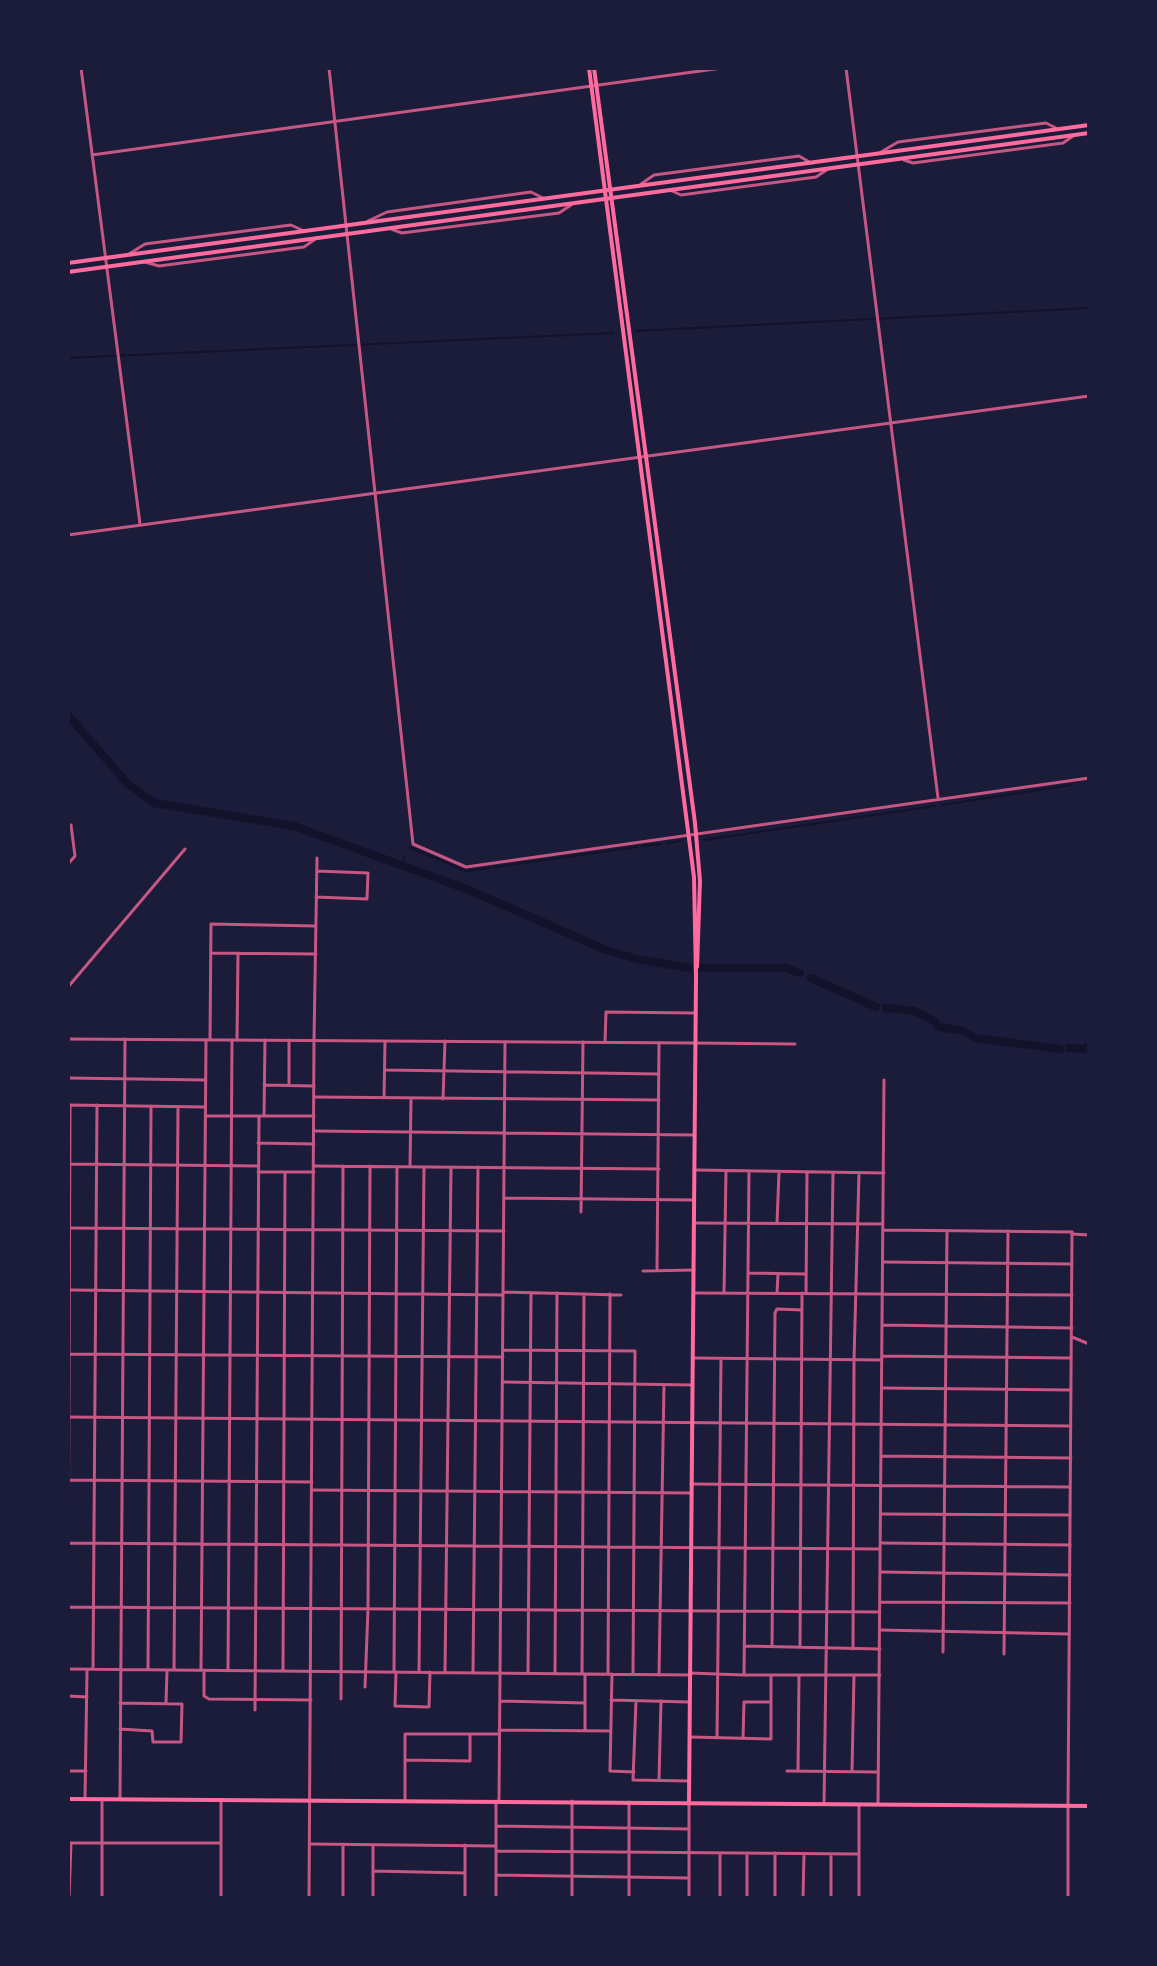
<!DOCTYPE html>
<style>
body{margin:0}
#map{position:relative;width:1157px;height:1966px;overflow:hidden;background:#1b1b3a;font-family:"Asap Condensed",sans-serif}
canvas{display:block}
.frame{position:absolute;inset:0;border:70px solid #1b1b3a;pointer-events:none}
</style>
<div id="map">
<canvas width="1157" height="1966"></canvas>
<div class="frame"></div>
</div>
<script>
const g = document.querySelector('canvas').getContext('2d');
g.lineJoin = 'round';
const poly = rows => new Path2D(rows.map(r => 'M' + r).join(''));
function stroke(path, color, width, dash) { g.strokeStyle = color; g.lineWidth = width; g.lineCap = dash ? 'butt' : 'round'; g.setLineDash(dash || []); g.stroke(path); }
stroke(poly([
 [636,331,1089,308],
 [68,358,613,333],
 [942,805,1071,785],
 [704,840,935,806],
 [667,843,680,841],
 [642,846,661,844],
 [409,847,466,871,490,868],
 [402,864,405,856],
 [495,867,637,847],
 [1087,1049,1089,1050]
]), '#12122b', 2);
stroke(poly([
 [68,715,127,783,154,803,294,826,469,890,606,950,637,959,689,968],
 [702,968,786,968,800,973],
 [811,978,876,1007],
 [886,1008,915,1011,934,1021,939,1027,964,1031,975,1038,1060,1049],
 [1069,1048,1087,1049,1087,1047]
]), '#12122b', 8);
stroke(poly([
 [81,68,140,524],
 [329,68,413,844,466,867,1089,778],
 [846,68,938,798],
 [881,152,898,142,1046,123,1056,128],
 [92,155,722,68],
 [904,160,913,163,1063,143,1073,136],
 [641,184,654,175,799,156,811,163],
 [672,191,681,195,816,177,828,169],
 [368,221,387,212,531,192,543,198],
 [391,229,402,233,559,213,571,205],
 [129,254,145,244,291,225,304,231],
 [145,262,159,266,304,247,314,240],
 [68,825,71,825,75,856,68,864],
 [316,897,367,899,368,873,317,871],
 [211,953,316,954],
 [68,987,185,849],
 [210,1040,211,924,316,926],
 [237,1040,238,953],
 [289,1040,289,1084],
 [314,1040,317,858],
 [605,1042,606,1012,695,1013],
 [695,1043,795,1044],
 [386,1070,659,1074],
 [68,1078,206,1080],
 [264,1085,314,1086],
 [315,1097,659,1100],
 [384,1098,385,1042],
 [443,1099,445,1041],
 [69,1105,205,1107],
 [206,1116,314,1116],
 [264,1116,265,1040],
 [314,1131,694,1135],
 [258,1143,314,1144],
 [70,1164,258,1166],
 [314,1166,659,1169],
 [410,1167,411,1099],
 [696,1170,884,1173],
 [258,1172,314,1172],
 [504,1198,694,1200],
 [581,1212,583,1042],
 [695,1223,883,1224],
 [777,1223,779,1172],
 [68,1228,504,1231],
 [884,1230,1072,1232],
 [1072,1234,1089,1235],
 [884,1262,1072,1264],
 [657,1270,659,1043],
 [643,1271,694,1270],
 [749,1273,805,1274],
 [71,1290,503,1295],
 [503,1292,621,1295],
 [694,1293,1072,1295],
 [724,1293,726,1171],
 [777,1293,778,1274],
 [806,1293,807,1173],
 [883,1325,1072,1328],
 [1072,1337,1089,1344],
 [503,1350,635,1351,633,1674],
 [70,1354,503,1357],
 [883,1356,1071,1358],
 [694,1358,882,1360],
 [504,1382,692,1385],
 [883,1388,1071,1390],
 [882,1456,1071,1458],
 [68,1480,312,1482],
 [691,1484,1070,1487],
 [312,1490,691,1493],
 [882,1514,1070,1515],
 [68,1543,880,1549],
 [882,1543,1070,1545],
 [882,1572,1070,1575],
 [881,1602,1070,1603],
 [68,1607,880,1612],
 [881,1630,1069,1634],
 [68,1633,70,1105],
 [745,1646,880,1649],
 [772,1646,775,1313,777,1309,802,1310],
 [800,1647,802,1293],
 [853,1649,854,1360,859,1173],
 [943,1652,947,1231],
 [1004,1654,1008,1231],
 [68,1669,690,1675],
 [93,1669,97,1105],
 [148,1670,151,1106],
 [174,1670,178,1107],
 [201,1670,206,1040],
 [204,1671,204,1696,209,1699,311,1700],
 [228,1671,232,1040],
 [283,1671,285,1172],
 [394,1672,397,1167],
 [396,1672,395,1706,429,1707,430,1672],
 [419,1672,424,1167],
 [445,1672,451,1167],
 [473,1672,478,1167],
 [528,1673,531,1293],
 [555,1673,557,1293],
 [690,1673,744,1675,749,1171],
 [582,1674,584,1294],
 [608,1674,610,1294],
 [612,1674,610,1771,634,1772],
 [659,1675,664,1385],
 [744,1675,880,1675],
 [365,1687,368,1609,370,1166],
 [68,1696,87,1697],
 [341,1699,343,1166],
 [611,1700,689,1702],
 [501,1701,585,1703],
 [636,1701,633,1780,689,1781],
 [166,1703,167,1671],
 [255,1710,259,1116],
 [120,1729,152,1731,153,1742,181,1742,182,1704,120,1703],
 [499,1730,611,1731],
 [585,1731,585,1674],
 [691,1737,771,1739,771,1675],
 [717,1738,721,1359],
 [743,1738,744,1702,771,1702],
 [405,1760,470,1761,470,1734],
 [68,1771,86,1771],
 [787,1771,877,1772],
 [798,1771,799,1675],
 [852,1771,854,1675],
 [659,1780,661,1701],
 [85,1799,87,1671],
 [120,1799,125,1039],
 [405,1800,405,1734,499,1734],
 [499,1801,505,1042],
 [824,1804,833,1173],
 [878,1804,884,1080],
 [496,1826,689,1829],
 [68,1843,221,1843],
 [310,1844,496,1846],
 [343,1845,343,1898],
 [496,1851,859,1854],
 [831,1854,831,1898],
 [373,1871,465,1873],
 [496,1875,689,1878],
 [69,1898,71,1843],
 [102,1898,102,1799],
 [221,1898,221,1802],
 [373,1898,373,1845],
 [465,1898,465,1845],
 [496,1898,496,1801],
 [572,1898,572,1801],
 [629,1898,629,1802],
 [720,1898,720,1853],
 [747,1898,747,1853],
 [775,1898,775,1853],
 [803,1898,804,1854],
 [859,1898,859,1806],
 [1068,1898,1068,1806]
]), '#c65784', 3);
stroke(poly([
 [68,535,1089,396],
 [68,1039,695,1043],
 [68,1417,1071,1426],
 [1068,1806,1072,1232],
 [309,1898,314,1040],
 [689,1898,689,1802]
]), '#c65784', 3);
stroke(poly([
 [589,68,694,877,696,977,689,1802],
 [594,68,695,823,700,881,697,967]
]), '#ff6b9d', 4);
stroke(poly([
 [68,263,1089,125],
 [68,272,1089,133],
 [68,1799,1089,1806]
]), '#ff6b9d', 4);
</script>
